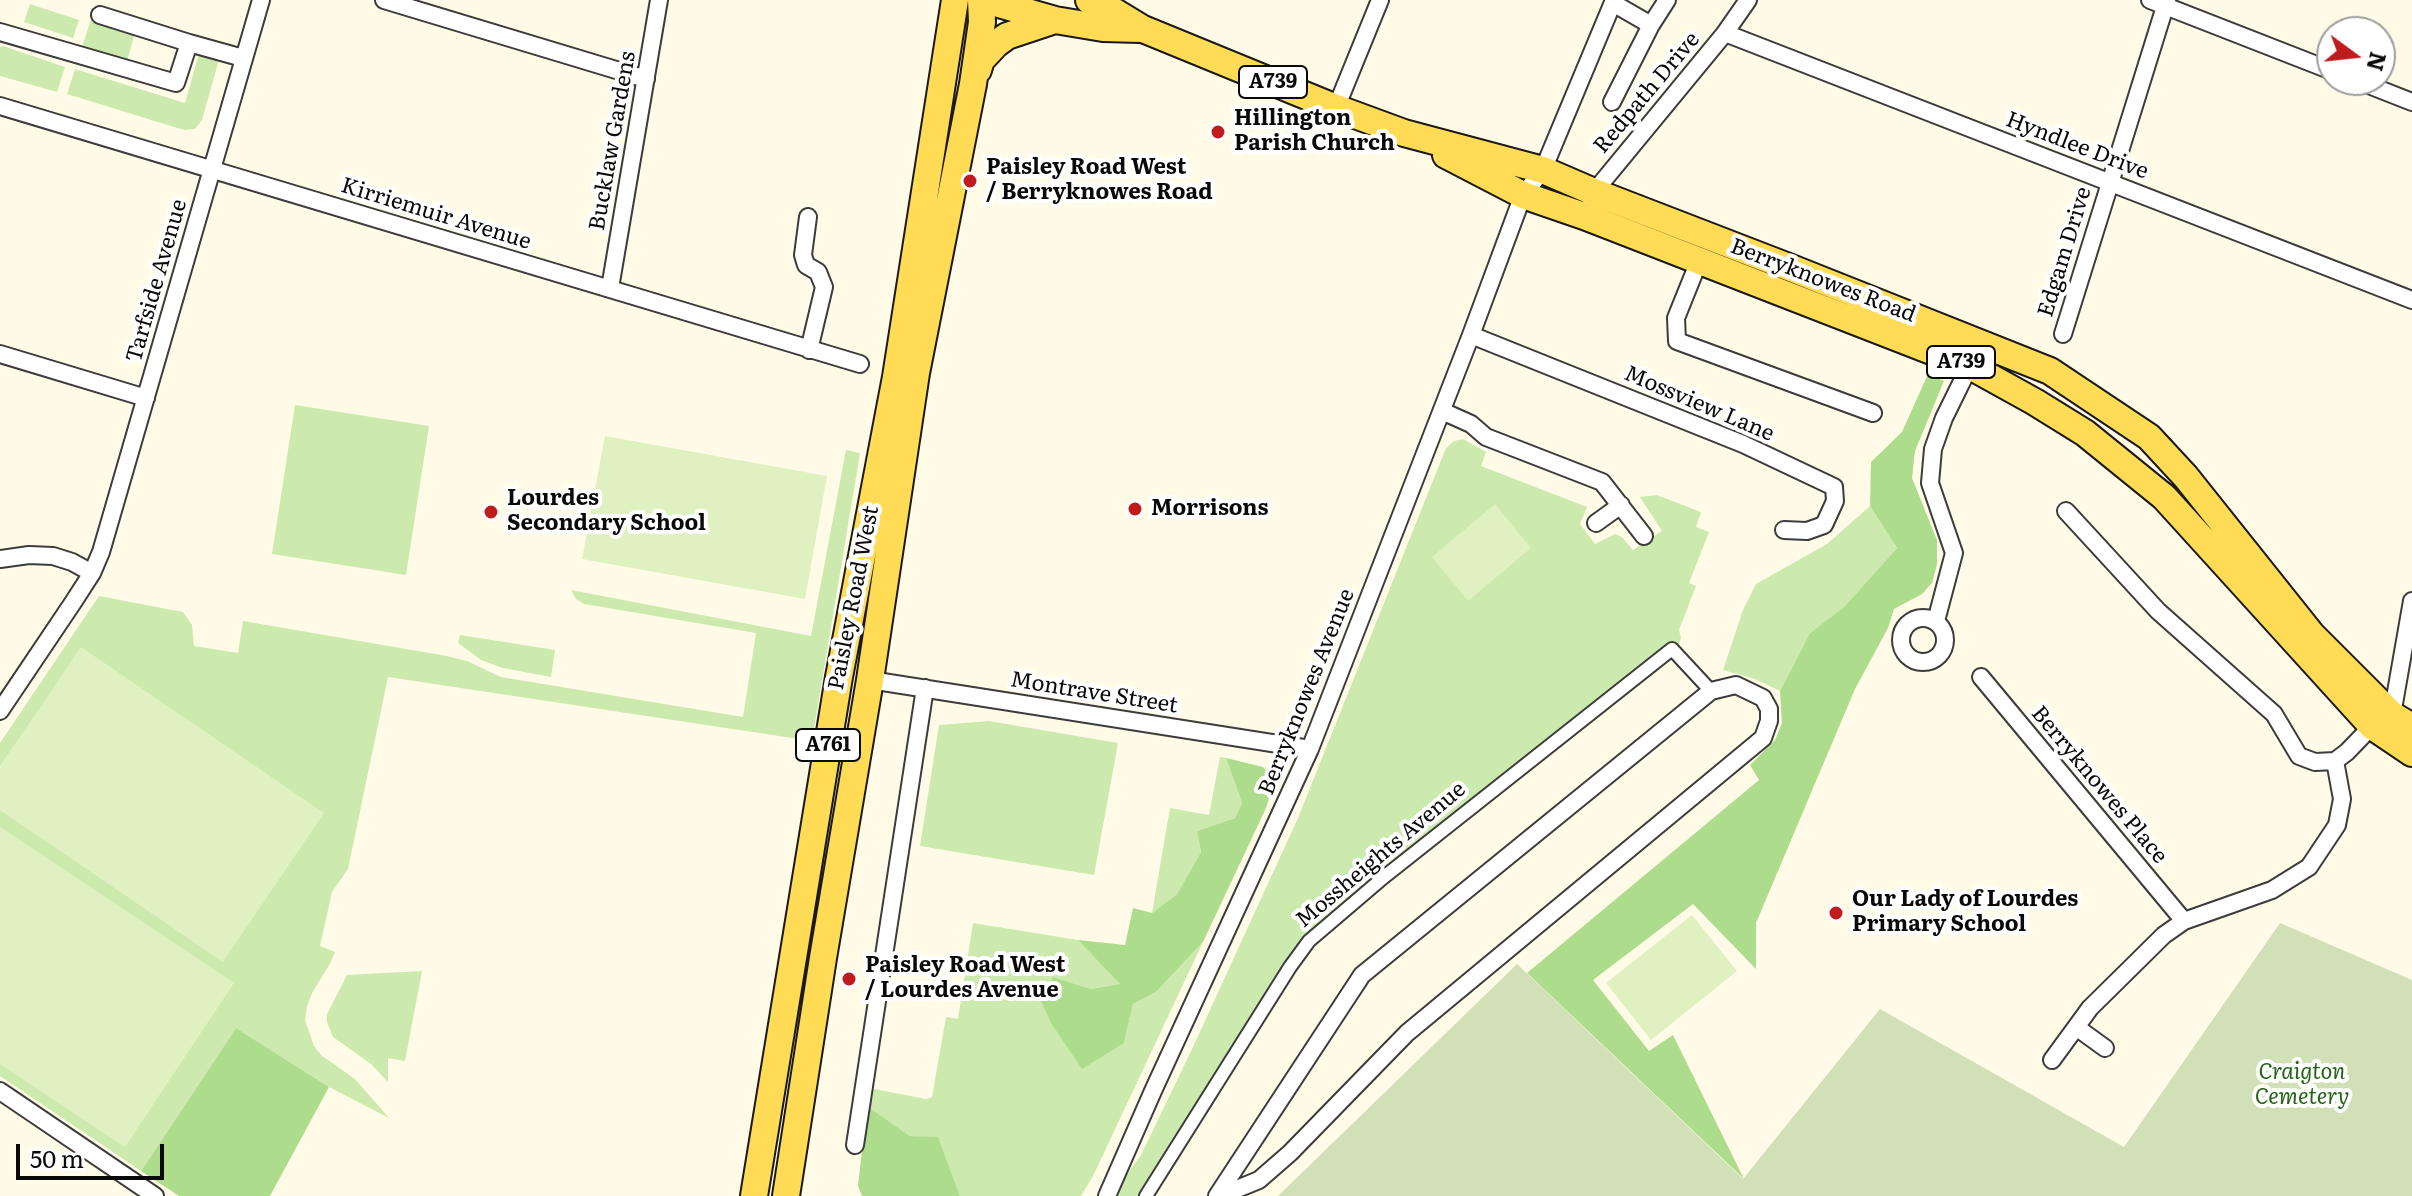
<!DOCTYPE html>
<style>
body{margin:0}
#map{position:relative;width:2412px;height:1196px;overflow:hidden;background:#fffbe6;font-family:Literata,serif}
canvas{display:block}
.north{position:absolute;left:2316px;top:16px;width:80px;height:80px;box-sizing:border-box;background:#fff;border:2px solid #9d9d9d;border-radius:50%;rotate:105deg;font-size:22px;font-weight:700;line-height:32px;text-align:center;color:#090909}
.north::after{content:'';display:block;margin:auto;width:28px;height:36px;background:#bf1c1e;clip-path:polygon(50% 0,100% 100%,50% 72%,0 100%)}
.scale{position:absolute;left:16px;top:1144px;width:148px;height:36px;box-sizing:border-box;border:4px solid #090909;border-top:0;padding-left:10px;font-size:24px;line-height:28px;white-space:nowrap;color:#090909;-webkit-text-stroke:6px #fff;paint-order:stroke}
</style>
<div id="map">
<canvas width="2412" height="1196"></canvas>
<div class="north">N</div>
<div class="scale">50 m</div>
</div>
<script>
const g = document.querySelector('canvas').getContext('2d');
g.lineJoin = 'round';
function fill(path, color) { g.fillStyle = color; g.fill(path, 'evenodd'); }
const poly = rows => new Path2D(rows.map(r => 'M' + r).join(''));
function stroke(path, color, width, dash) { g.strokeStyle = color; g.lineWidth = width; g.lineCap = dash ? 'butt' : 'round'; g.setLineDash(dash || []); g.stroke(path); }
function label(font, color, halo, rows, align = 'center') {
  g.font = font + ' Literata,serif'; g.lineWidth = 8; g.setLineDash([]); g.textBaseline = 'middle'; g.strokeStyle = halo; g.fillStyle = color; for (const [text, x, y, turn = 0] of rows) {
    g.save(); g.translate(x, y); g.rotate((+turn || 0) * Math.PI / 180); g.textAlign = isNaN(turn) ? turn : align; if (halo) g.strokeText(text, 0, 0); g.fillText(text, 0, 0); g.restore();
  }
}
fill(poly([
 [30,4,79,20,73,38,24,22],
 [91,19,135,33,127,61,82,47],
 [3,46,65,67,57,92,0,76,0,47],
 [200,50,220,56,202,120,195,129,184,130,67,94,75,69,185,103],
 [295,405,429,426,406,575,272,554],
 [1463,439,1486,452,1481,466,1587,507,1580,524,1595,544,1615,534,1622,537,1633,550,1662,531,1640,497,1657,495,1701,512,1696,527,1709,532,1689,583,1696,586,1679,630,1681,638,1674,658,1338,922,1314,945,1153,1196,1116,1196,1122,1181,1141,1155,1193,1047,1298,818,1446,448,1454,441],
 [846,450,860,453,812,741,388,677,348,869,332,892,320,946,335,952,330,964,313,991,307,1006,305,1020,314,1046,321,1055,355,1079,389,1118,329,1087,236,1028,141,1171,0,1076,0,743,99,596,183,612,192,625,194,646,238,653,243,621,447,656,467,661,501,677,743,717,756,633,584,604,576,599,571,590,811,636],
 [1870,506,1897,548,1844,607,1810,633,1780,691,1755,679,1723,670,1743,610,1756,584,1827,544],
 [460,635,555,650,551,677,503,668,481,660,458,643],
 [989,721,1118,743,1094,875,920,846,939,725],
 [1220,757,1226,758,1242,803,1235,818,1197,831,1201,852,1177,894,1152,913,1170,808,1209,815],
 [973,923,1078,940,1121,984,1091,989,1053,977,1124,1043,1133,1004,1156,992,1203,942,1093,1176,1081,1196,960,1196,938,1138,910,1136,867,1106,869,1088,926,1099,932,1097,946,1017,958,1019],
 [422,971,405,1061,388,1058,388,1082,371,1064,333,1037,327,1022,327,1014,347,975]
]), '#cceaae');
fill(poly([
 [1928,374,1944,381,1915,451,1912,478,1937,540,1937,564,1932,583,1922,594,1894,609,1888,628,1855,689,1756,923,1756,969,1693,904,1593,980,1649,1051,1673,1035,1744,1179,1527,973,1759,780,1750,765,1775,740,1782,723,1780,691,1810,633,1844,607,1897,548,1870,506,1871,462,1902,432],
 [1226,758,1263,767,1273,778,1272,789,1266,808,1203,942,1156,992,1133,1004,1124,1043,1082,1069,1051,1023,1041,1001,1053,977,1091,989,1120,984,1078,940,1125,945,1133,908,1152,913,1177,894,1201,852,1197,831,1235,818,1242,803],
 [236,1028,329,1087,270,1196,179,1196,141,1171],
 [867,1106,910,1136,938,1137,960,1196,862,1196,858,1186]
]), '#aedc8d');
fill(poly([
 [2280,923,2412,980,2412,1196,1278,1196,1517,964,1743,1179,1880,1009,2124,1147]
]), '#d2e0b8');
fill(poly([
 [605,436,827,476,805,599,582,559],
 [1495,504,1531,548,1468,601,1432,557],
 [81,647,324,813,223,962,0,810,0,766],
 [0,827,234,983,125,1147,0,1064],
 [1692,915,1737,971,1651,1040,1606,983]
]), '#dff1c1');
const pedestrian = poly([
 [1146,1196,1290,967,1309,941,1384,877,1672,649,1711,691]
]);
const minor = poly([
 [384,0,646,79],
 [2150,0,2332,71],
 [1613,3,1651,25,1667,0],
 [0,32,176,83,189,43,100,15],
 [1725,33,2412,300],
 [189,43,243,58],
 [2356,80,2412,102],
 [1612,102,1651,25],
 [0,106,860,364],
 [1336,108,1380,0],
 [1591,199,1594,192,1725,33,1748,0],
 [808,217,803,255,806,265,818,272,824,287,809,350],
 [1699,261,1676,318,1677,341,1873,413],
 [610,288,659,0],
 [2063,334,2167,0],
 [1471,335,1743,444,1834,487,1835,501,1824,525,1807,531,1784,530],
 [0,354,146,398],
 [1442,411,1471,424,1486,437,1602,482,1644,536],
 [2066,511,2158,611,2274,714,2299,756,2315,762,2335,761,2347,752,2372,726,2392,715,2412,601],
 [1596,523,1621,505],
 [0,559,29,555,53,556,72,562,92,573],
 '1901 640a22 22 0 1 1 44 0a22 22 0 1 1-44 0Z',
 [1936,621,1954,553,1930,483,1933,449,1944,418,1973,359],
 [1981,677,2184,921],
 [870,680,1310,749],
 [0,711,74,601,92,573,101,552,261,0],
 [2076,1027,2105,1048],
 [2052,1060,2090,1008,2164,935,2184,921,2272,890,2309,867,2337,825,2342,799,2335,761],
 [0,1091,155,1196],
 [855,1145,925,688],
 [1107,1196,1153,1091,1310,749,1471,335,1523,195,1543,170,1614,0],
 [1217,1196,1362,975,1711,691,1736,685,1763,698,1769,709,1769,721,1763,738,1407,1033,1290,1153,1259,1180,1220,1196]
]);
const primary = poly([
 [985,0,1055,20,1103,28,1140,29],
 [1089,0,1105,6,1143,29,1336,108,1404,133,1543,170,1594,192,1791,268,2050,371,2149,437,2186,477,2312,635,2392,715,2412,727],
 [978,70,981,60,996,44,1007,36,1055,20],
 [1446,155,1523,195,1584,216,1970,366,2035,402,2085,433,2164,497,2372,726,2412,753],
 [754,1196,839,677,896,377,955,0],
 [786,1196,823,958,870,680,916,373,973,84,982,22,981,0]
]);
stroke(pedestrian, '#3c3c3c', 16);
stroke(minor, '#3c3c3c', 20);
stroke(primary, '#1a1a1a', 30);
stroke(pedestrian, '#fff', 12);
stroke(minor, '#fff', 16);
stroke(primary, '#ffdb56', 26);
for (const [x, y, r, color] of [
 [1218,132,8,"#bf1c1e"],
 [970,181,8,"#bf1c1e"],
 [1135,509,8,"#bf1c1e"],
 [491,512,8,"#bf1c1e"],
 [1836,913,8,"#bf1c1e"],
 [849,979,8,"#bf1c1e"]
]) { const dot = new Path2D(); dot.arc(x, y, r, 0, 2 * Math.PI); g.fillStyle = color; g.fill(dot); stroke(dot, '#fff', 3); }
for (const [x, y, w] of [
 [1273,82,68],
 [1961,362,68],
 [828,745,64]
]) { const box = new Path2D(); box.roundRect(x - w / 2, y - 16, w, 32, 6); g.fillStyle = '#fff'; g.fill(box); stroke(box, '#090909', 2); }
label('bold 20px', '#090909', null, [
 ["A739",1273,82],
 ["A739",1961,362],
 ["A761",828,745]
]);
label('22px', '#090909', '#fff', [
 ["Redpath Drive",1647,93,-50],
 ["Bucklaw Gardens",613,141,-80],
 ["Hyndlee Drive",2077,146,21],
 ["Kirriemuir Avenue",436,214,17],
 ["Edgam Drive",2065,252,-73],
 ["Tarfside Avenue",157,281,-74],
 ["Berryknowes Road",1823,281,21],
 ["Mossview Lane",1699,404,23],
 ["Paisley Road West",854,598,-79],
 ["Berryknowes Avenue",1307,692,-68],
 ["Montrave Street",1094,693,9],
 ["Berryknowes Place",2099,785,50],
 ["Mossheights Avenue",1381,855,-40]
]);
label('bold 22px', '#090909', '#fff', [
 ["Hillington",1234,119],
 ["Parish Church",1234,144],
 ["Paisley Road West",986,168],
 ["/ Berryknowes Road",986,193],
 ["Lourdes",507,499],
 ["Secondary School",507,524],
 ["Morrisons",1151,509],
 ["Our Lady of Lourdes",1852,900],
 ["Primary School",1852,925],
 ["Paisley Road West",865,966],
 ["/ Lourdes Avenue",865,991]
], 'left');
label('italic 22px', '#256318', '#fff', [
 ["Craigton",2302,1073],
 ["Cemetery",2302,1098]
]);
</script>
